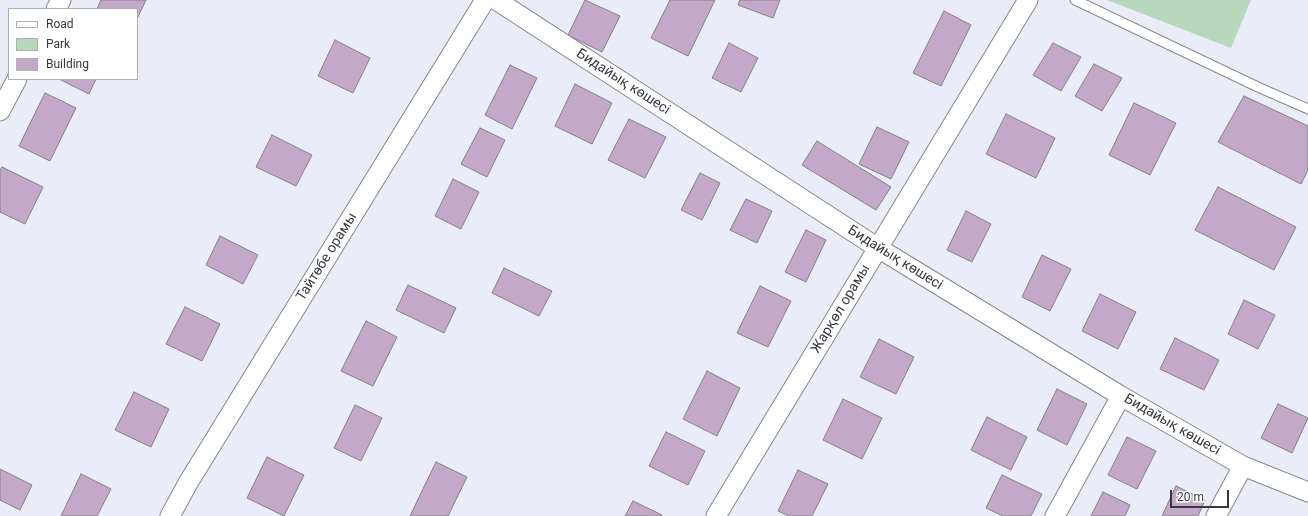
<!DOCTYPE html>
<meta charset="utf-8">
<style>
body{margin:0}
#map{position:relative;width:1308px;height:516px;overflow:hidden;background:#eaedf8;font-family:Roboto,sans-serif}
canvas{display:block}
.legend{position:absolute;left:8px;top:8px;width:130px;height:72px;box-sizing:border-box;background:#fff;border:1px solid #afb0b1;margin:0;padding:5px 7px;list-style:none;font-size:12px;color:#38393d}
.legend li{display:flex;align-items:center;gap:8px;height:20px}
.legend b{width:20px;border:1px solid #afb0b1}
.scale{position:absolute;left:1170px;top:490px;width:59px;height:18px;box-sizing:border-box;border:2px solid #38393d;border-top:0;padding-left:5px;font-size:12px;line-height:14px;white-space:nowrap;color:#38393d;-webkit-text-stroke:3px #fff;paint-order:stroke}
</style>
<div id="map">
<canvas width="1308" height="516"></canvas>
<ul class="legend">
<li><b style="height:5px;background:#fff"></b>Road</li>
<li><b style="height:11px;background:#b7d8bd"></b>Park</li>
<li><b style="height:11px;background:#c4a8ca"></b>Building</li>
</ul>
<div class="scale">20 m</div>
</div>
<script>
const g = document.querySelector('canvas').getContext('2d');
g.lineJoin = 'round';
function fill(path, color) { g.fillStyle = color; g.fill(path, 'evenodd'); }
const poly = rows => new Path2D(rows.map(r => 'M' + r).join(''));
function stroke(path, color, width, dash) { g.strokeStyle = color; g.lineWidth = width; g.lineCap = dash ? 'butt' : 'round'; g.setLineDash(dash || []); g.stroke(path); }
function label(font, color, halo, rows, align = 'center') {
  g.font = font + ' Roboto,sans-serif'; g.lineWidth = 4; g.setLineDash([]); g.textBaseline = 'middle'; g.strokeStyle = halo; g.fillStyle = color; for (const [text, x, y, turn = 0] of rows) {
    g.save(); g.translate(x, y); g.rotate((+turn || 0) * Math.PI / 180); g.textAlign = isNaN(turn) ? turn : align; if (halo) g.strokeText(text, 0, 0); g.fillText(text, 0, 0); g.restore();
  }
}
fill(poly([
 [1107,0,1251,0,1231,48]
]), '#b7d8bd');
const building = poly([
 [101,0,146,0,137,19,137,9,97,9,101,0],
 [585,0,620,16,602,52,568,35,585,0],
 [670,0,715,0,688,56,651,38,670,0],
 [740,0,780,0,773,18,738,5,740,0],
 [944,11,971,25,941,86,913,73,944,11],
 [335,40,370,58,353,93,318,76,335,40],
 [729,43,758,58,741,92,712,78,729,43],
 [1053,43,1081,57,1061,91,1033,75,1053,43],
 [1094,64,1122,78,1102,111,1075,96,1094,64],
 [510,65,537,78,512,129,485,115,510,65],
 [59,79,96,79,89,94,59,79],
 [575,84,612,103,592,144,555,126,575,84],
 [45,93,76,108,50,161,19,146,45,93],
 [1244,96,1308,126,1308,170,1301,184,1218,142,1244,96],
 [1134,103,1176,123,1150,175,1109,155,1134,103],
 [1006,114,1055,138,1036,178,986,154,1006,114],
 [629,119,666,137,645,178,608,160,629,119],
 [877,127,909,142,891,179,859,164,877,127],
 [480,128,505,140,487,177,461,164,480,128],
 [272,135,312,155,296,186,256,167,272,135],
 [817,141,891,187,876,210,802,165,817,141],
 [2,167,43,187,25,224,0,212,0,170,2,167],
 [700,173,720,183,702,220,681,210,700,173],
 [453,179,479,192,461,229,435,216,453,179],
 [1218,187,1296,227,1274,270,1195,230,1218,187],
 [746,199,772,211,757,243,730,230,746,199],
 [966,211,991,224,972,262,947,250,966,211],
 [806,230,826,240,806,282,785,272,806,230],
 [220,236,258,255,243,284,206,265,220,236],
 [1042,255,1071,269,1050,311,1022,297,1042,255],
 [504,268,552,291,539,316,492,293,504,268],
 [408,285,456,308,444,333,396,310,408,285],
 [760,286,791,301,768,347,737,333,760,286],
 [1100,294,1136,312,1118,349,1082,331,1100,294],
 [1244,300,1275,315,1258,349,1228,334,1244,300],
 [185,307,220,324,202,361,166,344,185,307],
 [366,321,397,337,373,386,341,371,366,321],
 [1175,338,1219,360,1204,390,1160,369,1175,338],
 [879,339,914,357,896,394,860,377,879,339],
 [707,371,740,388,717,436,683,419,707,371],
 [1057,389,1087,404,1067,445,1037,430,1057,389],
 [134,392,169,409,151,447,115,430,134,392],
 [843,399,882,418,862,459,823,440,843,399],
 [1278,404,1308,418,1292,453,1261,438,1278,404],
 [355,405,382,418,361,461,334,448,355,405],
 [987,417,1027,437,1011,470,971,450,987,417],
 [666,432,705,451,688,485,649,466,666,432],
 [1127,437,1156,451,1137,489,1108,475,1127,437],
 [267,457,304,475,284,516,247,498,267,457],
 [436,462,467,477,448,516,410,516,436,462],
 [0,469,32,485,20,510,0,500,0,469],
 [798,470,828,484,812,516,789,516,778,511,798,470],
 [81,474,111,489,97,516,61,516,81,474],
 [1002,475,1042,494,1031,516,1003,516,986,508,1002,475],
 [1176,486,1205,500,1198,516,1162,516,1176,486],
 [1103,492,1130,505,1125,516,1091,516,1103,492],
 [633,501,662,515,661,516,625,516,633,501]
]);
fill(building, '#c4a8ca');
stroke(building, '#867f87', 1);
const service = poly([
 [1075,0,1260,88,1308,109]
]);
const minor = poly([
 [496,0,878,248,1121,396,1243,466,1308,492],
 [56,9,61,0],
 [0,111,17,79],
 [170,516,188,483,485,0],
 [716,516,1028,0],
 [1055,516,1121,396],
 [1216,516,1243,466]
]);
stroke(service, '#848690', 11);
stroke(minor, '#848690', 21);
stroke(service, '#fff', 9);
stroke(minor, '#fff', 19);
label('14px', '#38393d', '#fff', [
 ["Бидайық көшесі",623,82,33],
 ["Тайтөбе орамы",327,257,-58],
 ["Бидайық көшесі",895,258,32],
 ["Жарқөл орамы",841,309,-59],
 ["Бидайық көшесі",1172,425,30]
]);
</script>
